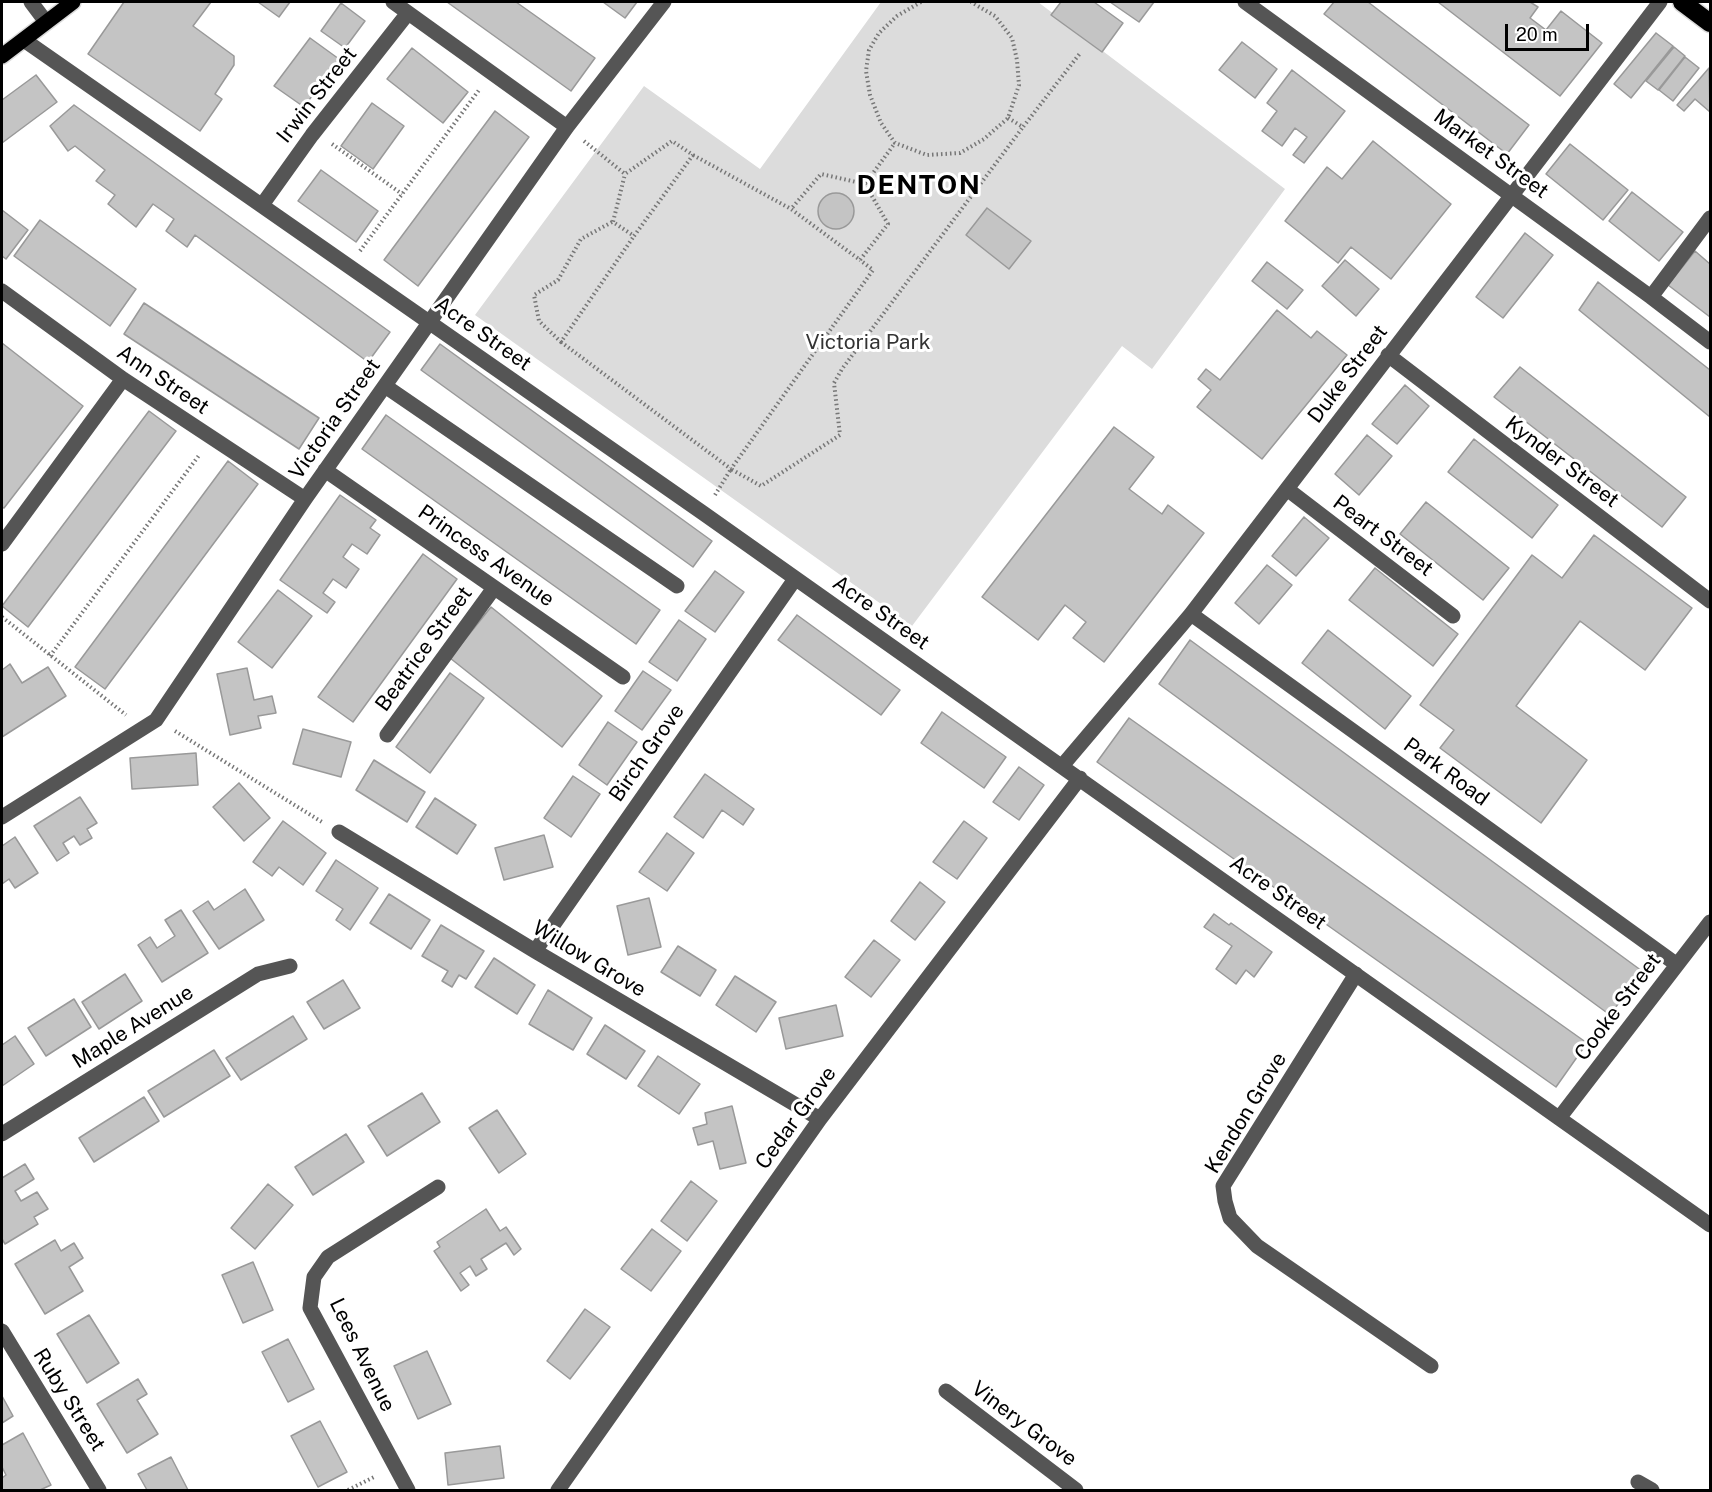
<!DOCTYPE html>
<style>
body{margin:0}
#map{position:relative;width:1712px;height:1492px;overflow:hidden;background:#fff;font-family:"Public Sans",sans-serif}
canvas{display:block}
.frame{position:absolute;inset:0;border:3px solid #000;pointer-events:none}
.scale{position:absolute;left:1505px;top:24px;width:84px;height:27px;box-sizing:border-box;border:3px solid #000;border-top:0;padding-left:8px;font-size:18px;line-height:21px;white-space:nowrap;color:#000;-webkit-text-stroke:4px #fff;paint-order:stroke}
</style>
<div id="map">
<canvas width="1712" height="1492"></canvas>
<div class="frame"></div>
<div class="scale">20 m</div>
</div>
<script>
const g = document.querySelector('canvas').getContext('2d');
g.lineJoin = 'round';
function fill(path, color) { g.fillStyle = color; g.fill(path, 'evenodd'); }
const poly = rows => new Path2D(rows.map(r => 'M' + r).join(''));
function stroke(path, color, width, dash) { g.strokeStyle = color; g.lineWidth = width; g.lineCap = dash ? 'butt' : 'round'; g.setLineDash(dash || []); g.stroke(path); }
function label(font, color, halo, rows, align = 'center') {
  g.font = font + ' "Public Sans",sans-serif'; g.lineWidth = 6; g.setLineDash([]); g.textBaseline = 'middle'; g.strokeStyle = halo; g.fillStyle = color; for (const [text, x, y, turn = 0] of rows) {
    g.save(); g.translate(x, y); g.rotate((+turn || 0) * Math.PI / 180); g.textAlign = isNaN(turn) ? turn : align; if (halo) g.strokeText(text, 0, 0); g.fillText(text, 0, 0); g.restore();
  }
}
fill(poly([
 [881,2,1038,2,1285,189,1152,369,1122,346,912,626,475,315,644,86,760,169]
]), '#dcdcdc');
const building = poly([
 [124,2,211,2,193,26,234,56,234,65,215,94,222,99,200,131,88,54,124,2],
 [258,2,290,2,279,17,258,2],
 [447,2,516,2,595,58,571,91,447,2],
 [603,2,637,2,625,18,603,2],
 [1061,2,1094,2,1123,23,1102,52,1051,15,1061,2],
 [1110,2,1154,2,1139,22,1110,2],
 [1334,2,1368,2,1529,125,1507,154,1324,14,1334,2],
 [1438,2,1530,2,1538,7,1530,18,1546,30,1561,11,1602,43,1560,96,1438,2],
 [341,3,365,21,345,48,321,31,341,3],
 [1656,33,1673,46,1631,98,1614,84,1656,33],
 [310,38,339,59,304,107,274,86,310,38],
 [1242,42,1277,69,1255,98,1219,70,1242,42],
 [1674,47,1685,56,1658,90,1646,81,1674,47],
 [412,48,468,92,443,123,387,79,412,48],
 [1685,57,1699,68,1673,101,1659,90,1685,57],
 [1709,68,1710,112,1695,99,1684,111,1677,105,1709,68],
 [1292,70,1345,111,1304,163,1293,155,1307,137,1295,128,1282,146,1262,131,1277,111,1267,103,1292,70],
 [36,75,57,102,2,143,2,100,36,75],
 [372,103,404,126,373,169,341,146,372,103],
 [74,105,390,332,368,362,195,235,187,247,166,231,174,219,153,204,136,227,108,204,115,195,96,181,105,170,75,146,68,151,50,126,74,105],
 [495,111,529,137,418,286,384,260,495,111],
 [1373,141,1451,204,1391,279,1351,247,1338,263,1285,221,1327,167,1342,179,1373,141],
 [1570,144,1628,190,1603,220,1546,174,1570,144],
 [321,170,378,211,356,242,298,201,321,170],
 [1632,192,1683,232,1659,261,1609,221,1632,192],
 '818 211a18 18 0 1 1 36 0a18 18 0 1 1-36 0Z',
 [987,208,1031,241,1009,269,966,235,987,208],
 [2,210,28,230,6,259,2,256,2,210],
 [40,220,136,289,110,326,14,256,40,220],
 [1525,233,1553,255,1503,318,1476,297,1525,233],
 [1695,251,1710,264,1710,317,1668,285,1695,251],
 [1345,260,1379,289,1356,316,1322,286,1345,260],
 [1267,262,1303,290,1287,309,1252,281,1267,262],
 [1598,282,1710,370,1710,417,1579,310,1598,282],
 [144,303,319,418,299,449,124,334,144,303],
 [1277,310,1311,338,1317,331,1347,355,1262,459,1197,407,1211,390,1198,379,1206,369,1220,380,1277,310],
 [2,343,83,406,4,508,2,507,2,343],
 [440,344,712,541,693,567,421,370,440,344],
 [1520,367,1686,497,1662,527,1494,397,1520,367],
 [1405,385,1429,406,1397,444,1372,424,1405,385],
 [149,411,176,431,28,627,2,606,149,411],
 [386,415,660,610,636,644,362,449,386,415],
 [1114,427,1154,457,1129,489,1162,514,1168,505,1204,533,1104,662,1073,638,1086,622,1065,605,1038,640,982,597,1114,427],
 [1367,435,1392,456,1359,495,1335,474,1367,435],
 [1474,439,1558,505,1532,538,1448,472,1474,439],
 [228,461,258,484,105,689,75,667,228,461],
 [340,495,376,520,370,528,380,535,367,554,352,544,343,557,359,569,346,588,333,579,323,593,335,602,327,613,280,580,340,495],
 [1426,502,1509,568,1483,600,1400,534,1426,502],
 [1304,517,1329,538,1296,576,1272,556,1304,517],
 [1594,535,1692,608,1645,670,1580,621,1516,706,1587,760,1541,823,1440,748,1454,730,1420,705,1532,555,1562,578,1594,535],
 [423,554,457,579,353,722,318,697,423,554],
 [1267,565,1292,585,1259,624,1235,603,1267,565],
 [1375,568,1458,634,1433,666,1349,600,1375,568],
 [715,571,744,592,715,632,685,611,715,571],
 [278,590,312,616,272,668,238,642,278,590],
 [491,607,602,696,562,747,450,658,491,607],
 [797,615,900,690,881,715,778,640,797,615],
 [679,620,706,639,677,681,649,662,679,620],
 [1328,630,1411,696,1385,729,1302,663,1328,630],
 [1190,640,1642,971,1610,1015,1159,684,1190,640],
 [10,664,22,683,48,667,66,696,2,737,2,670,10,664],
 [247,668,254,700,272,696,276,713,258,716,261,728,230,735,217,674,247,668],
 [643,671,671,690,642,730,615,711,643,671],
 [450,673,484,698,430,773,396,747,450,673],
 [942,712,1006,757,984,788,921,743,942,712],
 [1129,718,1587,1043,1556,1087,1097,762,1129,718],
 [608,722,637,742,607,785,579,765,608,722],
 [303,729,351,742,341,777,293,764,303,729],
 [196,753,198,785,132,789,130,758,196,753],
 [374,760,425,792,407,822,356,790,374,760],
 [1019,767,1044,785,1019,820,993,802,1019,767],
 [705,774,754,809,743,825,722,810,703,838,674,817,705,774],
 [573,776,600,794,571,837,544,818,573,776],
 [239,783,270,818,244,841,213,807,239,783],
 [80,797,97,823,87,829,92,838,80,845,74,836,63,843,69,853,57,861,34,826,80,797],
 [435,798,476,825,457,854,416,827,435,798],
 [283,821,326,853,303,885,279,867,272,876,253,862,283,821],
 [964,821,987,838,957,879,933,862,964,821],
 [667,833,694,853,667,891,639,872,667,833],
 [544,835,553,867,504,880,495,848,544,835],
 [15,837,38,873,15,888,9,879,2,884,2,846,15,837],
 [336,860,378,888,350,930,336,920,343,909,316,891,336,860],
 [920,882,945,902,915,940,891,921,920,882],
 [245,889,264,920,219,949,193,911,208,901,214,910,245,889],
 [389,894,430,920,411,949,370,923,389,894],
 [649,898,661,947,628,955,617,906,649,898],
 [181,910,208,953,162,982,138,945,150,937,157,948,175,936,165,920,181,910],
 [1214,914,1229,925,1231,923,1272,952,1254,977,1246,970,1236,984,1216,969,1232,946,1204,927,1214,914],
 [441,925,484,951,466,979,459,975,452,987,442,981,448,971,422,956,441,925],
 [874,940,900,960,871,997,845,977,874,940],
 [678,946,716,970,700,996,661,972,678,946],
 [494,958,535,985,517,1014,475,987,494,958],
 [125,974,142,1001,99,1029,82,1002,125,974],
 [735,976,776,1002,756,1032,716,1005,735,976],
 [343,980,360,1008,324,1029,307,1002,343,980],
 [548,990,592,1018,573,1050,529,1024,548,990],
 [74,999,91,1027,46,1056,28,1028,74,999],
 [836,1005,843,1036,786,1049,779,1018,836,1005],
 [293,1016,307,1039,241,1080,226,1058,293,1016],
 [605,1025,645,1051,626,1079,587,1054,605,1025],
 [15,1036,34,1064,2,1086,2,1045,15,1036],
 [214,1050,230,1076,164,1117,148,1091,214,1050],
 [658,1056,700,1084,679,1114,638,1086,658,1056],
 [422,1093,440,1122,387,1156,368,1126,422,1093],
 [144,1097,159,1121,94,1162,79,1138,144,1097],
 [732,1106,746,1163,720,1169,713,1141,698,1145,693,1128,707,1124,705,1113,732,1106],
 [497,1110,526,1154,499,1173,469,1128,497,1110],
 [346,1134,364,1162,313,1195,295,1167,346,1134],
 [25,1164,34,1179,15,1191,21,1201,37,1192,48,1209,34,1217,38,1224,5,1244,2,1239,2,1178,25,1164],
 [691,1181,717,1201,687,1241,661,1221,691,1181],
 [268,1184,293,1205,255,1249,231,1228,268,1184],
 [486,1209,500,1231,506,1227,521,1249,514,1255,506,1243,481,1259,487,1269,476,1276,470,1266,460,1273,469,1285,461,1291,434,1251,440,1247,437,1242,486,1209],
 [652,1229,681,1251,651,1291,621,1269,652,1229],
 [55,1240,61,1251,74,1243,83,1258,69,1267,83,1291,45,1314,15,1264,55,1240],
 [253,1262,273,1310,243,1323,222,1275,253,1262],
 [585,1309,610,1327,570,1379,547,1361,585,1309],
 [89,1315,119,1363,87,1383,57,1334,89,1315],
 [288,1339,314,1389,288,1402,262,1352,288,1339],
 [427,1351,451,1404,418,1419,394,1366,427,1351],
 [138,1379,147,1394,137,1400,158,1434,127,1453,97,1404,138,1379],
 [2,1396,13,1416,2,1423,2,1396],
 [320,1421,347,1472,318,1487,291,1436,320,1421],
 [23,1433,51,1485,40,1490,2,1490,2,1478,6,1475,2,1467,2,1445,23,1433],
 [500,1446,504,1478,448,1485,445,1453,500,1446],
 [171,1457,188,1490,147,1490,138,1474,171,1457]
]);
fill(building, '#c4c4c4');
stroke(building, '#999', 1.5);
const major = poly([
 [2,56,73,2]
]);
const highway = poly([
 [1682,2,1710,23]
]);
stroke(major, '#dbdbdb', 18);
stroke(highway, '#dbdbdb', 21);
stroke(poly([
 [921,2,897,16,879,33,869,50,866,71,870,95,881,123,895,143,927,155,960,153,984,139,1008,118,1019,85,1017,60,1012,38,995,16,971,2],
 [1008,118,1023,127,1081,52],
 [584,141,625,174,672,141,693,155,634,236,613,222,625,174],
 [332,144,402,194],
 [693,155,791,209],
 [865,184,888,224,860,260,791,209,821,174,865,184,895,143],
 [612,222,581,239,558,280,534,295,539,321,561,342,634,236],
 [360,251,479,90],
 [561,342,731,469,873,270,860,260],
 [715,495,731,469,761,486,840,435,834,383,842,369,1023,127],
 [2,617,126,715],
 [50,656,200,454],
 [175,731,322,822],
 [348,1490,376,1476]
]), '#777', 4, [1.5, 3]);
stroke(poly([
 [31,2,46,22],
 [393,2,567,127],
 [1245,2,1651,297,1710,342],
 [24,40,703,513,1710,1225],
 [262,205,312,135,408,13],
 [2,291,123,379,305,499],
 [1651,297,1710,218],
 [1388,355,1710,601],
 [385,386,677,586],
 [325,470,623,677],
 [1287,489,1453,616],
 [2,544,123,379],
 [1191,614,1676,964],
 [387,735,494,588],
 [1062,766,1191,614,1660,2],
 [2,817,156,720,305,499,567,127,664,2],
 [339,832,535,951,820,1119],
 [535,951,795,579],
 [1356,974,1223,1186,1225,1201,1230,1218,1257,1246,1431,1366],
 [1560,1117,1710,922],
 [2,1134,258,974,290,966],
 [2,1331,99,1490],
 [946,1391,1076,1490],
 [1638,1482,1652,1490],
 [408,1490,310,1308,314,1277,328,1257,438,1187],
 [558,1490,820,1119,1080,778]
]), '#555', 15);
stroke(major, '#000', 15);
stroke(highway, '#000', 18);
label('21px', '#000', '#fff', [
 ["Irwin Street",317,95,-52],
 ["Market Street",1491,154,36],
 ["Acre Street",483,334,35],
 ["Duke Street",1348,374,-53],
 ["Ann Street",163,380,34],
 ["Victoria Street",335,419,-55],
 ["Kynder Street",1562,462,37],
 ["Peart Street",1383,536,37],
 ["Princess Avenue",486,556,35],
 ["Acre Street",881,613,35],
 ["Beatrice Street",424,649,-54],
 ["Birch Grove",647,753,-55],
 ["Park Road",1446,772,36],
 ["Acre Street",1278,893,35],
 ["Willow Grove",589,959,31],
 ["Cooke Street",1618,1007,-53],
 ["Maple Avenue",133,1027,-32],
 ["Kendon Grove",1246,1113,-59],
 ["Cedar Grove",796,1118,-54],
 ["Lees Avenue",362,1355,64],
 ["Ruby Street",69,1400,58],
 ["Vinery Grove",1024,1424,37]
]);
label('21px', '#333', '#fff', [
 ["Victoria Park",868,343]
]);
g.letterSpacing = '1.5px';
label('bold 27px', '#000', '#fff', [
 ["DENTON",919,186]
]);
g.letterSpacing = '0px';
</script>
